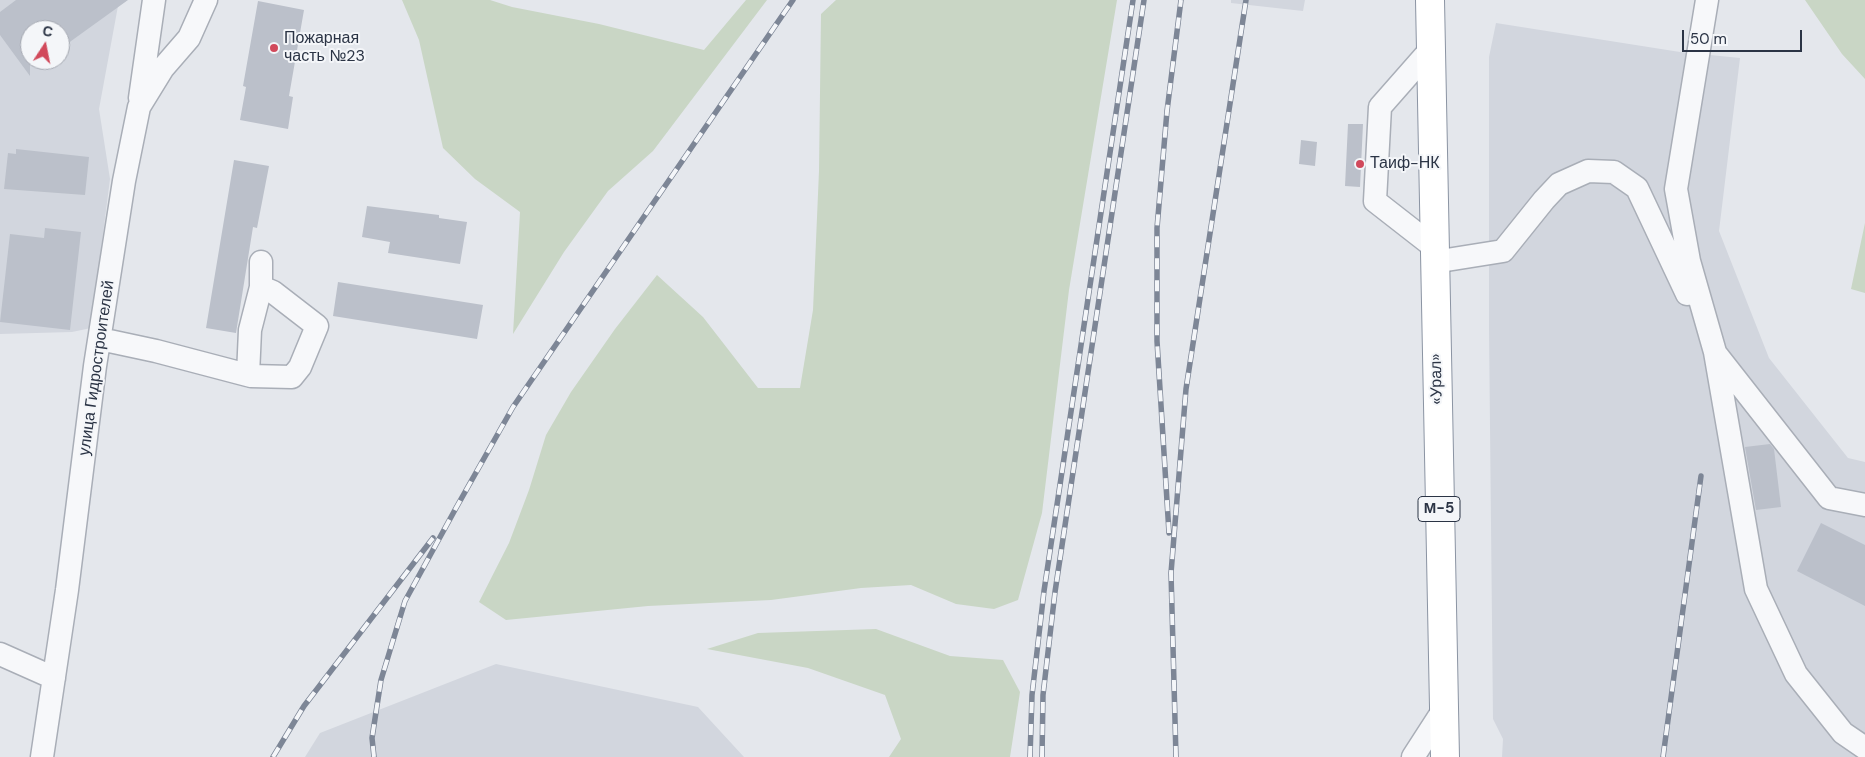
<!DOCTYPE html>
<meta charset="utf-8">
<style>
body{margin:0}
#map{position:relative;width:1865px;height:757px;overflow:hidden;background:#e4e7ec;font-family:"DM Sans",sans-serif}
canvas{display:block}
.north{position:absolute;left:20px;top:20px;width:50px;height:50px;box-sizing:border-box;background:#f4f6f9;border:1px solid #a4a8b1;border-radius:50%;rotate:11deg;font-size:14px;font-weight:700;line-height:20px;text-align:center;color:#2b3445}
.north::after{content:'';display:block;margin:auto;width:18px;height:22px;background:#d1495b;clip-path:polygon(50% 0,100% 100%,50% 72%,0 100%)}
.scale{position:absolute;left:1682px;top:30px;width:120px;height:22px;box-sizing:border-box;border:2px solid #2b3445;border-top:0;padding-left:6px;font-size:15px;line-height:18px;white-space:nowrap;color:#2b3445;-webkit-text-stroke:4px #f4f6f9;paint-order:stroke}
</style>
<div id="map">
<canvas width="1865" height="757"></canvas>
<div class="north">С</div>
<div class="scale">50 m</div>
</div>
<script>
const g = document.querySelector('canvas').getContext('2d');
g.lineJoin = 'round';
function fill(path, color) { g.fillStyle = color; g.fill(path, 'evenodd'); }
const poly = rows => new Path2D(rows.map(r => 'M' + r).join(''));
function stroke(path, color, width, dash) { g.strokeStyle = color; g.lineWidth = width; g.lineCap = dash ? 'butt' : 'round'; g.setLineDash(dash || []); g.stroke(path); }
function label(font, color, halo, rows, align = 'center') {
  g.font = font + ' "DM Sans",sans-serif'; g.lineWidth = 4; g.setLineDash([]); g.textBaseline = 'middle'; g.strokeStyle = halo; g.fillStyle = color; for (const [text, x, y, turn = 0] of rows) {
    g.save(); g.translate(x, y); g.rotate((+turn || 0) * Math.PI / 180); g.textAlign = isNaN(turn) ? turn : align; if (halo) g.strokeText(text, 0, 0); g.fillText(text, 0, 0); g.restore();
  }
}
fill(poly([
 [0,0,126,0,118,6,99,109,110,179,91,328,72,332,0,334],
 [30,30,60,30,60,60,30,60],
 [1231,0,1305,0,1303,11,1231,3],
 [1496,23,1680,52,1740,58,1719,231,1769,358,1848,458,1865,462,1865,757,1502,757,1503,739,1493,719,1489,329,1489,57],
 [496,664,698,707,744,757,305,757,320,733]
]), '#d2d6de');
fill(poly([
 [402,0,490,0,512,7,599,24,704,50,746,0,767,0,653,151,608,191,564,252,513,334,520,212,475,179,443,148,419,40],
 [836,0,1117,0,1069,290,1042,513,1018,600,994,609,956,604,911,585,861,588,771,600,648,606,506,620,479,602,509,543,529,490,546,435,571,392,615,329,657,275,703,317,758,388,800,388,813,310,819,171,821,14],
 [1805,0,1865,0,1865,79,1842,54],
 [1865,223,1865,293,1851,289],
 [876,629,950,656,1003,660,1020,692,1010,757,889,757,901,739,885,695,808,668,707,649,758,633]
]), '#c9d6c5');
fill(poly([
 [16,0,128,0,60,49,60,30,30,30,30,76,0,35,0,12],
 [258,1,304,10,289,96,293,97,288,129,240,120,246,87,243,86],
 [1348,124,1363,124,1360,187,1345,186],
 [1301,140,1317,142,1315,166,1299,164],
 [16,149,89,157,85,195,4,189,8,153,16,154],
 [234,160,269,166,257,228,253,227,236,333,206,328],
 [367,206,439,215,439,218,467,222,460,264,388,253,390,242,362,237],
 [45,228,81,232,70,330,0,322,10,234,44,238],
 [338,282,483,305,477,339,333,316],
 [1770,444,1774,449,1781,507,1756,510,1745,447],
 [1821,523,1865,545,1865,606,1797,571]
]), '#bbc0ca');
const minor = poly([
 [1707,0,1676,189,1689,261,1715,352,1756,589,1796,674,1843,733,1865,748],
 [1431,49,1380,107,1375,201,1434,247],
 [140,98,154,0],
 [1434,262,1503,251,1544,200,1559,184,1588,171,1614,172,1637,188,1687,294],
 [100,339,156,351,251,376,292,377,300,367,317,326,273,292,261,287,261,262],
 [1716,354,1829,498,1865,505],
 [248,375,250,330,261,287],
 [0,654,54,678],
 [42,757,67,590,95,366,124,181,139,107,163,68,189,38,206,0],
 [1413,757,1444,709]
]);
const highway = poly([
 [1430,0,1445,757]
]);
stroke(minor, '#a9aeb7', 25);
stroke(highway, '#8b94a3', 30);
stroke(minor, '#f7f8fa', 22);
stroke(highway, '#fff', 28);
const rail = poly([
 [1169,533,1157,341,1157,228,1167,111,1181,0],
 [273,757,304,706,433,538],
 [374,757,372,738,381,680,405,601,456,508,513,407,793,0],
 [1030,757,1032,695,1044,591,1133,0],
 [1042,757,1043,695,1055,592,1144,0],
 [1176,757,1171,573,1186,389,1246,0],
 [1663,757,1701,476]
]);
stroke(rail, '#7d8696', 5.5);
stroke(rail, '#f4f6f9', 4, [11]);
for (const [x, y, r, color] of [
 [274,48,5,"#d1495b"],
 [1360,164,5,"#d1495b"]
]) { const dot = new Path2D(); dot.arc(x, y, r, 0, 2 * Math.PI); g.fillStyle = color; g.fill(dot); stroke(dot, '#f4f6f9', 2); }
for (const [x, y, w] of [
 [1439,509,42]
]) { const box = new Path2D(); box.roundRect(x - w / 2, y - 12.5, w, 25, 4); g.fillStyle = '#f4f6f9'; g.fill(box); stroke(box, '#2b3445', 1); }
label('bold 15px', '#2b3445', null, [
 ["М-5",1439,509]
]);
label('16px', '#2b3445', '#f4f6f9', [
 ["Пожарная",284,39],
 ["часть №23",284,57],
 ["Таиф-НК",1370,164]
], 'left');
label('16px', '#2b3445', '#f4f6f9', [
 ["улица Гидростроителей",97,368,-82],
 ["«Урал»",1437,379,-91]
]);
</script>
